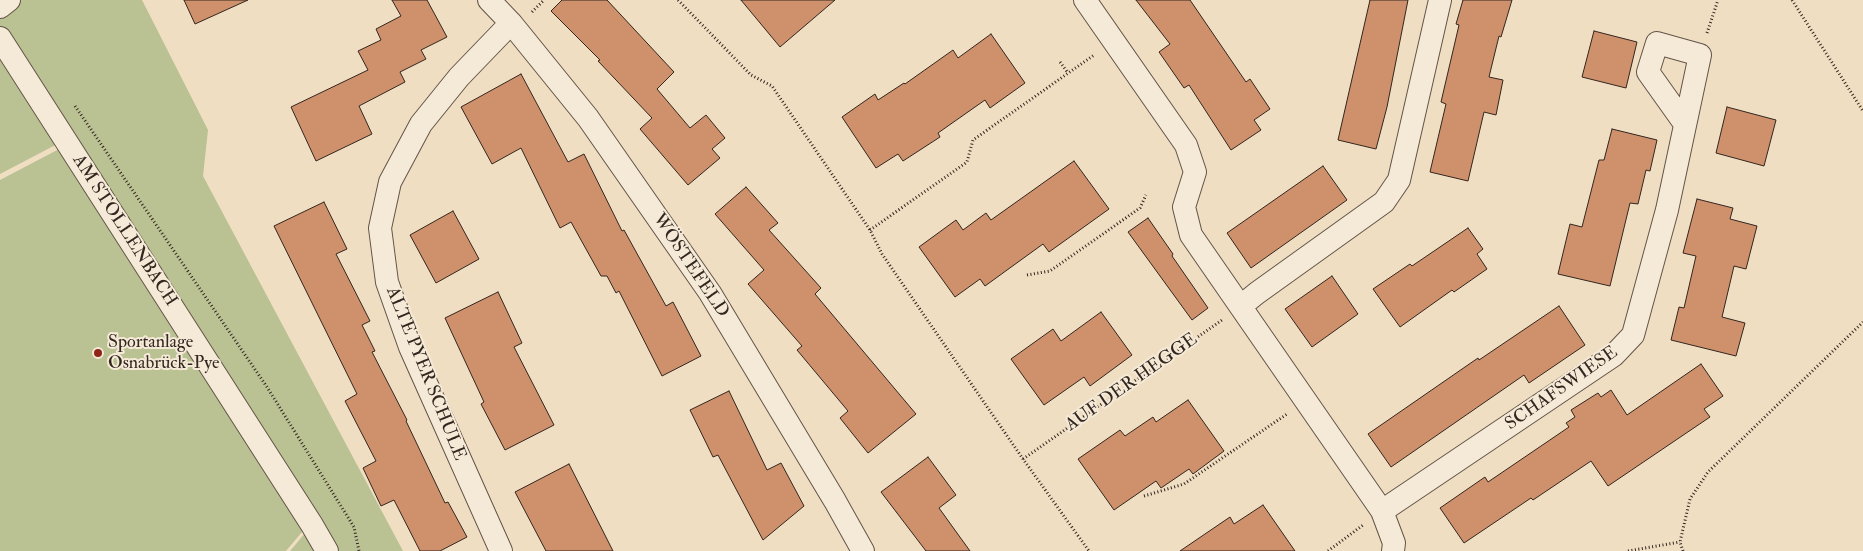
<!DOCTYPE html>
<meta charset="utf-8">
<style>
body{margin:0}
canvas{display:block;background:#f0dec2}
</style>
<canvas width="1863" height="551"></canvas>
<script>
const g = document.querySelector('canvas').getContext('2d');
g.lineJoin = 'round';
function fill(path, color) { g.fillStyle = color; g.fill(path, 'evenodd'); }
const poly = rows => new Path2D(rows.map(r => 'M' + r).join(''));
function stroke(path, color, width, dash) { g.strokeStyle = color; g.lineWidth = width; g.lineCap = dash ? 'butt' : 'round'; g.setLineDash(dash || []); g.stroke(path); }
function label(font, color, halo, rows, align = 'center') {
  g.font = font + ' "IM FELL Double Pica",serif'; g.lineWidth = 4; g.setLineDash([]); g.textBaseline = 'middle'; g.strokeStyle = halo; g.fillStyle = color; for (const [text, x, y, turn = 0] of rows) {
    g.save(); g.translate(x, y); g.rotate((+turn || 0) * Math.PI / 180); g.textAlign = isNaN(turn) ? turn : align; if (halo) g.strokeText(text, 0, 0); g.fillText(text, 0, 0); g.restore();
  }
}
fill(poly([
 [9,0,142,0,208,130,203,176,403,551,290,551,312,525,65,140,0,174,0,7],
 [63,147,307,526,286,551,0,551,0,180]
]), '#bac193');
const building = poly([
 [184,0,248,0,195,24,184,0],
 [392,0,427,0,447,37,421,50,426,59,400,72,405,82,359,106,372,134,316,161,291,107,368,70,358,51,381,40,376,29,401,16,392,0],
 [562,0,607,0,674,72,657,89,690,128,706,115,725,138,712,149,720,158,688,185,640,129,652,118,598,61,600,60,551,11,562,0],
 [741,0,835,0,780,47,741,0],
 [1136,0,1190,0,1246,82,1250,79,1270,109,1254,120,1261,130,1231,150,1189,85,1184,88,1159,52,1170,44,1136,0],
 [1370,0,1408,0,1387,107,1376,149,1338,140,1370,0],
 [1463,0,1512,0,1501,37,1499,36,1489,77,1503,80,1496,115,1484,112,1468,181,1430,172,1446,104,1441,102,1459,25,1456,24,1463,0],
 [1594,31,1637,42,1626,88,1582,77,1594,31],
 [991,34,1025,83,990,108,985,100,938,133,940,137,903,161,898,154,876,168,842,117,875,94,878,100,904,83,905,84,953,50,958,58,991,34],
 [521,74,568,162,584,154,622,231,624,230,666,306,673,302,701,356,662,376,619,291,616,293,607,276,601,276,571,222,560,228,521,148,492,164,461,107,521,74],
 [1727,107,1776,120,1764,166,1716,153,1727,107],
 [1612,129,1657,140,1650,171,1646,170,1638,204,1630,203,1610,286,1558,274,1570,224,1582,227,1599,160,1604,160,1612,129],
 [1074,161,1109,209,1049,252,1043,244,985,286,980,279,955,297,919,247,956,220,963,230,986,213,991,220,1074,161],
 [1323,166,1347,200,1251,268,1227,233,1323,166],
 [746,187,778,223,769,230,821,288,815,294,916,414,868,453,840,418,848,411,797,350,802,346,748,284,764,270,715,214,746,187],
 [1697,199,1733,208,1730,219,1757,226,1746,269,1734,266,1722,317,1745,323,1736,356,1671,340,1679,307,1684,308,1696,256,1683,253,1697,199],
 [324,202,347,249,336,254,370,321,362,325,375,351,372,352,407,420,406,421,445,503,448,502,467,537,440,551,420,551,394,500,381,506,363,468,376,461,345,401,357,394,274,226,324,202],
 [453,211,479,259,436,283,410,235,453,211],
 [1148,218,1173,254,1172,256,1208,308,1192,320,1128,232,1148,218],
 [1468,228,1483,249,1477,254,1487,269,1454,292,1452,290,1400,327,1373,289,1410,264,1412,266,1468,228],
 [1332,276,1358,314,1312,347,1285,309,1332,276],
 [498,292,522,343,514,347,554,425,505,450,481,404,484,402,445,318,498,292],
 [1559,306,1585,345,1529,383,1524,375,1391,467,1368,434,1478,358,1479,360,1559,306],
 [1101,312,1132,355,1090,386,1084,377,1044,405,1011,359,1053,329,1061,341,1101,312],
 [1701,364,1723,396,1704,409,1710,417,1608,486,1591,461,1533,500,1531,498,1464,543,1440,508,1485,477,1488,482,1569,427,1566,423,1575,417,1571,410,1598,393,1601,397,1611,390,1627,415,1701,364],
 [729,391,767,470,781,463,804,506,763,540,718,455,713,457,690,410,729,391],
 [1188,400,1224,451,1193,474,1189,469,1161,488,1156,481,1114,510,1078,459,1120,430,1125,436,1153,417,1156,422,1188,400],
 [928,457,956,495,939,508,970,551,926,551,881,492,928,457],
 [569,464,613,551,546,551,515,492,569,464],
 [1263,505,1295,551,1180,551,1230,517,1234,524,1263,505]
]);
fill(building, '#cf906c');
stroke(building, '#32261f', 1);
const minor = poly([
 [489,0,511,23,588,118,710,293,835,501,863,551],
 [1085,0,1186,145,1195,172,1184,207,1191,235,1382,511,1394,543,1393,551],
 [0,7,9,0],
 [0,38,312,525,327,551],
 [1241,306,1257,293,1384,202,1399,180,1440,0],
 [1382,511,1614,355,1633,335,1667,210,1700,55,1657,43,1648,72,1685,124],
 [501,551,410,347,387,282,380,228,390,182,421,124,459,77,511,23]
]);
stroke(minor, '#625448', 24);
stroke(poly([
 [678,0,751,75,772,86,870,230,882,254,1023,459,1089,551],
 [1792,0,1863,111],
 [532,12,544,0],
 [1707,33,1718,0],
 [1060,62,1068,73],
 [75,106,267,387,354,527,359,551],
 [870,230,967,162,973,140,1094,55],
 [1027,275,1050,271,1140,208,1146,195],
 [1023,459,1222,320],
 [1144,496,1184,484,1287,414],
 [1328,551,1363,525],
 [1628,551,1680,542],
 [1683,551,1680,542,1690,499,1708,472,1863,322]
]), '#32261f', 3, [1, 2.5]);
stroke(minor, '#f5ead7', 22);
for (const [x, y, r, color] of [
 [98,353,5,"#8f2418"]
]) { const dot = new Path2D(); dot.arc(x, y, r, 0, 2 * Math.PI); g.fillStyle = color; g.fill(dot); stroke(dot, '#f5ead7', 2); }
label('18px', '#32261f', '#f5ead7', [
 ["AM STOLLENBACH",124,231,57],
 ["WÖSTEFELD",690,266,56],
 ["ALTE PYER SCHULE",425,374,68],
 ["AUF DER HEGGE",1132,383,-35],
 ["SCHAFSWIESE",1562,389,-35]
]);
label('18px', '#32261f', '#f5ead7', [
 ["Sportanlage",108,343],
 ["Osnabrück-Pye",108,364]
], 'left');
</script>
